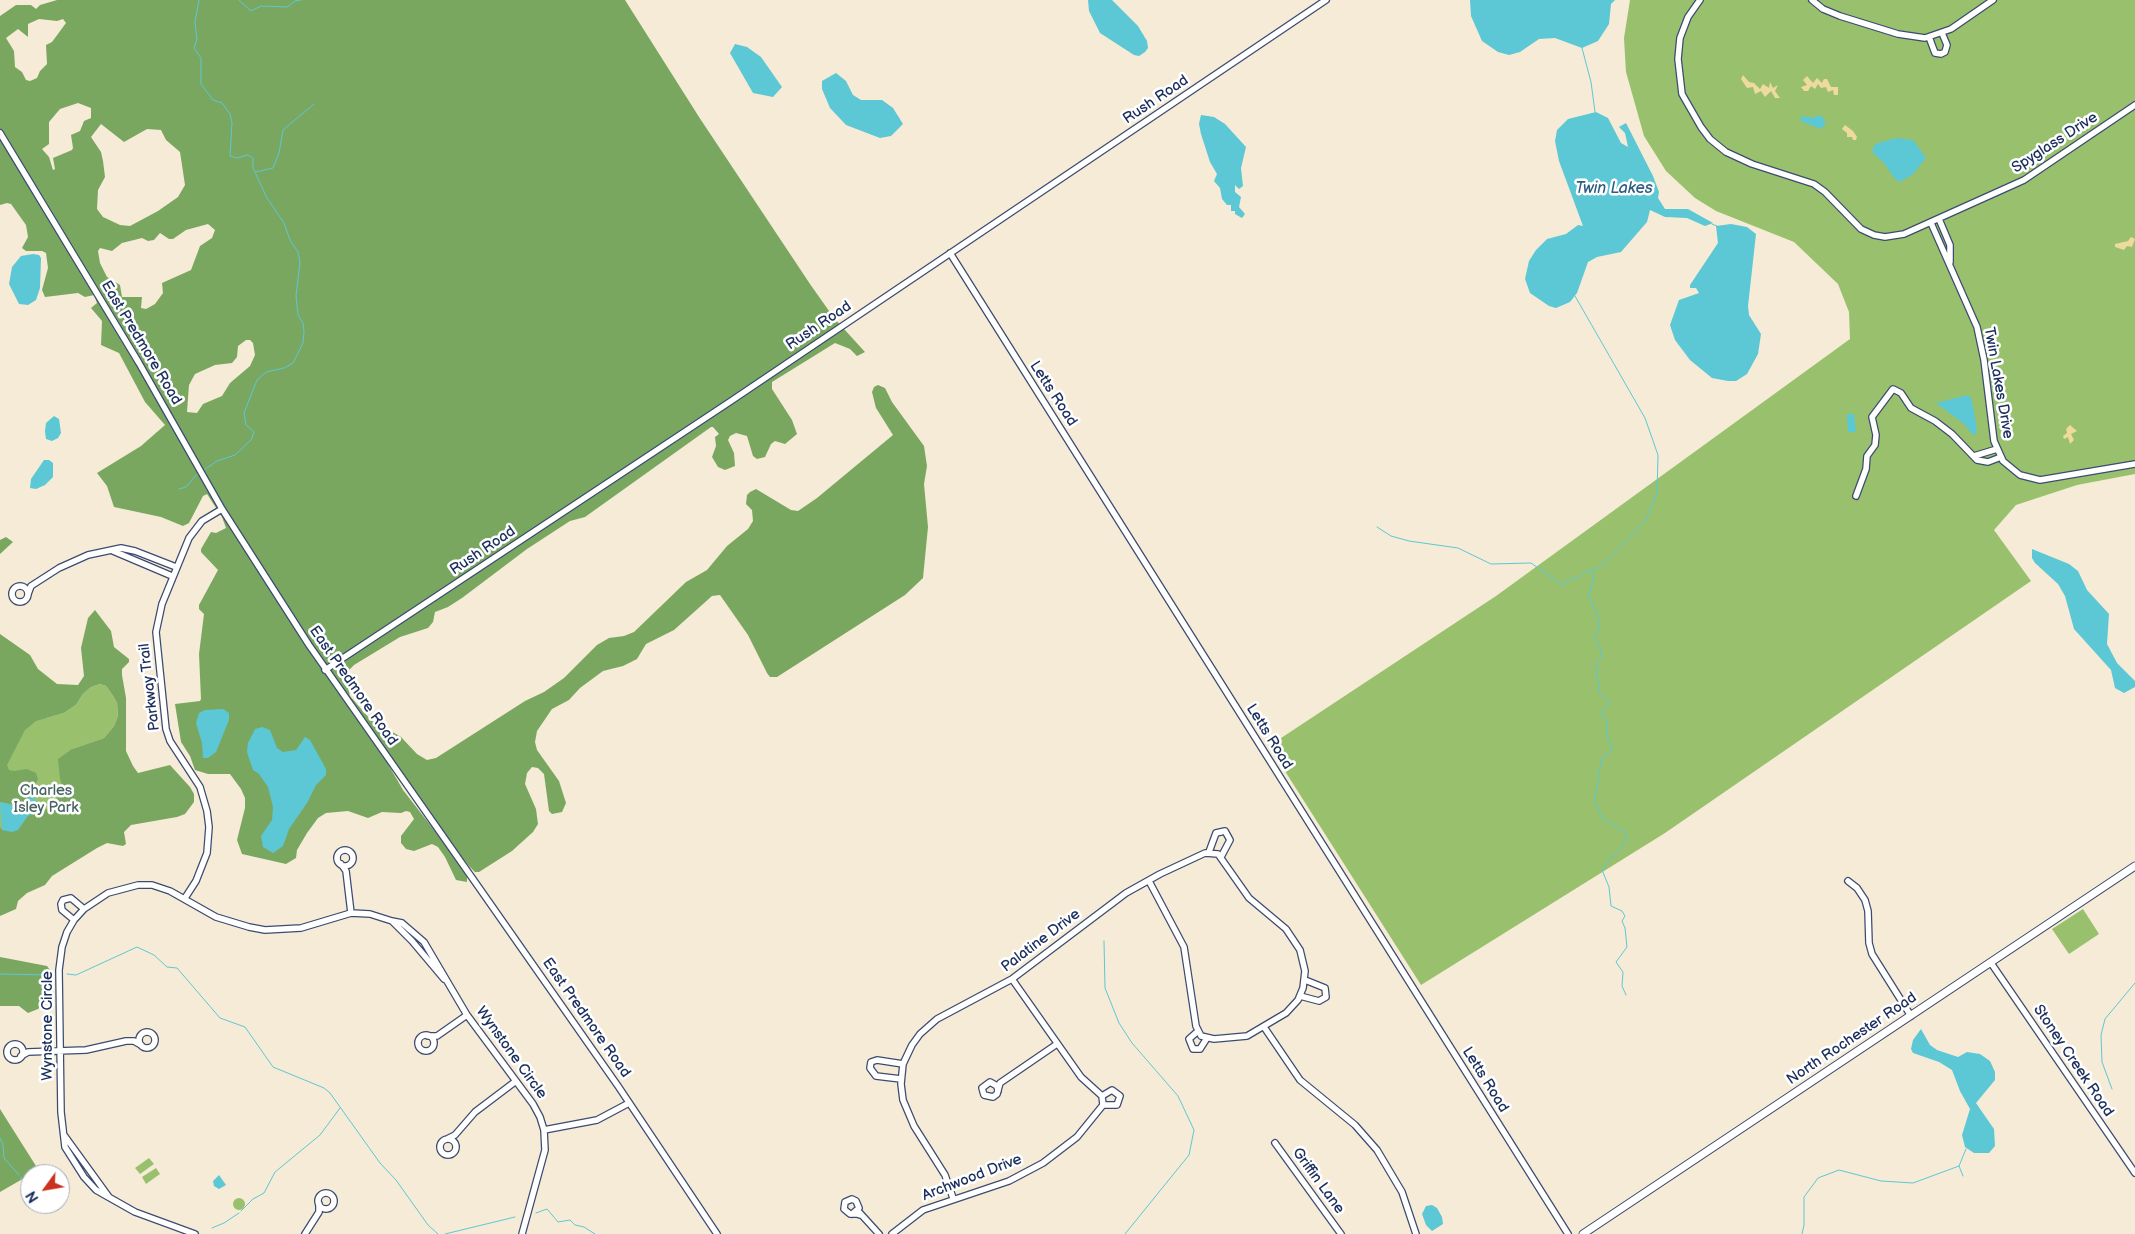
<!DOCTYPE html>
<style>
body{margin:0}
#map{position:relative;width:2135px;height:1234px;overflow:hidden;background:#f5ebd6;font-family:"Balsamiq Sans",sans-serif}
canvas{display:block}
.north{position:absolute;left:20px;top:1164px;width:50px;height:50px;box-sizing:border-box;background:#fff;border:1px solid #a4acbf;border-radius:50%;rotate:238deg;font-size:14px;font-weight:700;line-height:20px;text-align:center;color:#1b2f5e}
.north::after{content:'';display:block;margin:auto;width:18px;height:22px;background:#c8321e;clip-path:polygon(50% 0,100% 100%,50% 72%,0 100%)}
</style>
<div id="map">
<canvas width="2135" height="1234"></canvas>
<div class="north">N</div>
</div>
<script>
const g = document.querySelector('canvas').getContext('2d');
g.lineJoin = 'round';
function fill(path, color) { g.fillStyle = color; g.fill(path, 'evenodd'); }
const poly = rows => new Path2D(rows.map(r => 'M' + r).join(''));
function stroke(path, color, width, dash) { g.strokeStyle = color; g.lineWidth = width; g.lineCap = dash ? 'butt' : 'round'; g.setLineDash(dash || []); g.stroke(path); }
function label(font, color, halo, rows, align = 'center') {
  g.font = font + ' "Balsamiq Sans",sans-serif'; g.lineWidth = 5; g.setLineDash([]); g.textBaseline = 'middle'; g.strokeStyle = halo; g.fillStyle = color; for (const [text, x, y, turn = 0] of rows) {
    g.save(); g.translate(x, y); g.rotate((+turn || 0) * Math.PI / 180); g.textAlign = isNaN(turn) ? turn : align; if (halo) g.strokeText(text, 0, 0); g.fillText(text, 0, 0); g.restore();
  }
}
fill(poly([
 [1630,0,2135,0,2135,474,2077,485,2016,505,1994,530,2031,581,1665,833,1421,985,1269,746,1496,596,1850,339,1849,312,1838,284,1794,242,1716,211,1695,198,1666,171,1644,136,1626,72,1624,38],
 [0,649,46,718,64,713,76,705,83,694,91,687,100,684,106,686,113,696,117,703,118,716,114,726,104,738,72,749,111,814,0,886],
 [2083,909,2099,934,2069,954,2052,929],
 [149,1158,154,1164,140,1174,135,1168],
 [156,1168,160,1174,146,1184,142,1177],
 '233 1204a6 6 0 1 1 12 0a6 6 0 1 1-12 0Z'
]), '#99c16d');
fill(poly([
 [57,0,625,0,699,117,810,284,834,318,865,352,857,356,850,349,835,343,772,382,772,389,792,420,797,434,785,444,775,441,771,444,765,457,757,459,753,456,747,436,736,433,730,436,728,440,734,453,735,466,725,470,718,467,712,457,716,446,715,437,719,434,713,427,711,427,585,517,570,521,527,549,462,598,448,607,435,612,433,622,428,628,400,637,354,665,348,671,346,679,350,696,370,719,401,737,417,754,427,760,436,758,525,701,544,692,564,678,597,645,609,638,624,636,634,632,686,582,707,570,727,546,748,529,753,521,752,510,746,504,747,495,750,492,756,489,791,510,798,511,817,498,893,435,876,408,872,392,874,387,878,385,885,388,892,402,924,446,927,466,924,484,928,527,923,578,905,595,777,677,770,677,767,673,748,635,720,595,712,596,674,630,646,644,637,659,623,666,603,671,580,688,569,700,552,709,537,731,535,742,537,750,559,781,566,803,562,812,552,814,549,811,544,774,538,768,532,767,527,773,525,784,536,809,538,824,533,832,512,851,479,872,475,872,469,866,446,837,392,762,388,764,403,790,452,853,467,877,467,882,456,880,445,857,438,847,432,844,414,851,406,849,401,843,401,836,414,819,410,812,406,811,401,813,382,812,368,818,348,811,326,813,318,818,307,833,297,850,296,858,286,864,242,854,237,840,245,808,245,798,241,789,230,774,208,774,195,770,190,756,181,742,175,704,200,701,201,699,199,654,204,614,199,609,199,605,218,570,201,552,201,549,211,532,216,533,226,528,222,517,207,494,203,496,189,523,183,526,161,517,114,507,107,486,97,473,141,446,165,425,145,402,119,353,101,345,102,321,91,308,97,303,94,295,85,297,78,293,45,297,42,290,48,268,46,253,42,251,26,251,22,248,28,237,26,225,11,204,7,203,0,205,0,16,16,5,31,5,36,9,40,5],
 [39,19,57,21,63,19,66,23,52,42,46,45,47,64,40,71,37,78,30,81,26,80,22,72,15,67,14,51,6,38,18,29,28,37,28,24],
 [78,103,91,108,91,118,84,121,80,131,71,135,73,148,72,150,53,158,55,169,53,170,49,157,42,149,49,144,49,122,60,109],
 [101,124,124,142,147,129,161,130,166,140,180,152,185,185,178,197,158,211,130,226,120,225,103,217,97,209,98,190,105,177,103,161,101,152,91,137],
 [208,224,215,230,212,238,200,246,191,270,162,283,163,293,155,304,146,309,141,308,142,297,122,297,120,285,107,277,100,263,98,251,100,248,112,251,122,243,142,238,148,241,154,240,160,233,169,239,173,239,186,230],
 [246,340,250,340,253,343,255,355,250,366,230,383,222,396,203,404,197,413,187,412,189,385,195,374,215,365,232,363,237,357,238,346],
 [6,537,13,542,0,554,0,540],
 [95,610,111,631,114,647,129,659,129,662,122,669,122,675,126,698,126,751,133,766,138,773,170,765,190,787,194,794,194,802,185,814,177,817,131,825,124,832,126,844,123,846,107,843,97,848,52,876,45,885,27,893,18,901,16,909,0,916,0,827,2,830,37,810,52,809,63,788,60,779,58,759,72,749,104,738,114,726,118,716,117,703,113,696,106,686,100,684,91,687,83,694,76,705,64,713,36,721,25,730,7,765,9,770,14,771,27,769,36,773,38,779,31,795,23,807,0,802,0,634,30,655,38,669,57,684,78,685,84,676,81,648,88,618],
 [0,957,47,966,50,970,50,977,42,986,47,1001,38,1009,28,1013,19,1006,0,1006],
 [0,1109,36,1166,26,1177,0,1192]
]), '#7aa760');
fill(poly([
 [1743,75,1749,82,1754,83,1760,89,1763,84,1769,88,1770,82,1773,88,1778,85,1775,91,1780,98,1775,98,1771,91,1765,97,1761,91,1755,94,1753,87,1747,88,1741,79],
 [1807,76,1813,83,1817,78,1822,83,1824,79,1827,79,1831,87,1838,87,1838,95,1834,95,1833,90,1828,92,1826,87,1821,88,1818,84,1815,89,1811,86,1808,91,1804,91,1801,87,1807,85,1803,80],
 [1845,125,1853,131,1857,137,1856,140,1853,140,1852,137,1847,137,1847,133,1842,129],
 [2131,237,2135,239,2132,247,2127,246,2124,250,2115,247,2115,244,2128,241],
 [2070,425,2077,431,2071,434,2074,440,2070,444,2068,437,2064,439,2063,436,2067,433,2066,429]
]), '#eeda9e');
fill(poly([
 [1088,0,1112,0,1138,26,1147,41,1148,48,1145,52,1139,56,1134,55,1100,33,1089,11],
 [1470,0,1615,0,1611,4,1609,24,1598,41,1582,48,1555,38,1539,39,1520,52,1509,55,1498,52,1482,41,1471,16],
 [735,44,747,47,761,57,782,87,773,97,753,93,730,53],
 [836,73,846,81,853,95,861,100,882,100,893,108,903,124,891,136,880,138,846,125,830,108,822,89,822,81],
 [1596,112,1608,118,1621,143,1628,147,1625,133,1619,127,1626,123,1653,176,1659,192,1658,198,1665,209,1688,209,1713,223,1705,226,1687,218,1665,217,1650,210,1647,222,1621,252,1597,257,1588,262,1577,293,1570,302,1556,308,1549,306,1530,293,1525,279,1529,261,1536,250,1547,239,1566,234,1578,225,1583,226,1559,161,1555,141,1557,130,1568,119],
 [1201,115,1214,117,1225,124,1246,147,1241,168,1243,186,1239,189,1235,185,1235,192,1241,197,1239,207,1245,214,1242,218,1235,214,1235,211,1231,211,1231,205,1227,205,1222,199,1220,188,1214,181,1217,174,1210,162,1201,134,1199,124],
 [1821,115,1826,123,1821,129,1803,122,1800,119,1802,116,1812,118],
 [1896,138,1913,140,1926,158,1913,174,1900,182,1895,179,1884,163,1872,152,1875,144],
 [1731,224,1747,227,1756,234,1748,306,1749,315,1761,334,1758,354,1747,374,1736,381,1728,381,1712,378,1690,360,1675,340,1670,325,1679,300,1699,293,1696,288,1690,288,1690,285,1718,243,1716,226],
 [33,254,39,255,41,258,40,288,36,300,28,305,19,304,9,284,12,267,21,256],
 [1968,395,1971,398,1974,411,1977,431,1974,436,1963,423,1936,403],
 [1847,414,1854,414,1856,432,1848,432],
 [54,416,59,419,61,433,58,438,52,441,46,439,45,431,46,423],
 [44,460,49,460,53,463,53,477,45,485,36,489,30,488,31,479],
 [2032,549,2069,564,2078,571,2087,590,2109,614,2107,644,2117,663,2135,681,2135,687,2124,693,2115,688,2111,670,2074,629,2065,596,2058,584,2035,563,2032,558],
 [223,709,229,713,229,720,216,752,208,758,203,758,202,743,196,723,199,713,205,710],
 [262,727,270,730,277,748,283,752,296,750,305,737,310,740,326,769,326,775,316,785,307,803,289,829,283,846,273,853,263,847,261,836,272,820,273,807,268,787,259,774,253,770,247,752,248,743,255,729],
 [31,795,43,808,28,816,18,830,12,832,2,830,0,802,23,807],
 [1921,1029,1930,1045,1937,1050,1958,1057,1967,1052,1980,1054,1990,1061,1995,1072,1995,1080,1976,1103,1994,1129,1995,1146,1989,1153,1974,1153,1965,1147,1962,1135,1970,1109,1960,1091,1952,1070,1939,1062,1913,1053,1911,1049,1913,1040],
 [219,1175,226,1185,219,1189,214,1186,213,1181],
 [1432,1205,1437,1208,1442,1217,1443,1224,1432,1231,1426,1225,1422,1214,1426,1206]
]), '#5cc7d5');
stroke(poly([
 [199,0,195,22,197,39,194,48,201,58,201,84,213,100,222,103,230,114,232,123,230,156,237,158,248,155,253,158,253,168,267,198,284,223,290,240,298,252,300,262,296,296,298,315,303,323,304,332,303,343,293,363,284,368,266,372,257,380,244,413,246,425,254,432,251,440,235,455,217,461,204,470],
 [239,0,251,11,261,6,287,7,295,1,301,0],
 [1582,48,1591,82,1595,112],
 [256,172,273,168,279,153,283,130,314,104],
 [1712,224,1717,226],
 [179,489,186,487,198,473],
 [1377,527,1391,536,1409,541,1458,548,1491,564,1531,563,1564,586,1567,581,1581,576,1586,571,1593,571,1606,562,1646,520,1657,493,1658,455,1645,418,1575,296],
 [1593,572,1593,584,1588,594,1599,619,1597,622,1599,628,1594,637,1601,651,1601,657,1596,663,1599,692,1610,702,1601,713,1607,722,1607,737,1612,746,1611,751,1602,758,1594,801,1603,819,1623,830,1627,838,1621,849,1613,855,1602,870,1609,887,1611,906,1622,911,1625,916,1622,921,1625,928,1627,947,1616,962,1623,972,1622,986,1626,995],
 [1104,941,1105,988,1119,1023,1132,1043,1178,1096,1194,1130,1189,1155,1125,1234],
 [0,974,53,975],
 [67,974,76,975,137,947,154,955,167,967,177,968,220,1018,245,1027,273,1067,324,1088,330,1093,380,1163,396,1180,428,1225,438,1234],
 [2112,1089,2102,1062,2101,1035,2105,1019,2135,983],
 [0,1138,3,1145,4,1158,19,1175],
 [1959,1166,1963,1176],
 [21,1177,21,1180],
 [241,1211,253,1199,264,1193,275,1172,320,1135,340,1108],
 [536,1213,547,1209,558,1222,570,1220,575,1225,584,1227,595,1234],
 [212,1228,224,1223,239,1213],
 [445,1234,515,1217],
 [1802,1234,1804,1225,1804,1197,1818,1178,1839,1170,1881,1181,1913,1183,1959,1166,1966,1149]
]), '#5cc7d5', 1);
const minor = poly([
 [1700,0,1688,17,1680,38,1678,59,1682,94,1701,127,1710,139,1726,152,1752,164,1814,184,1825,192,1861,229,1874,235,1885,237,1904,234,2024,180,2135,105],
 [1812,0,1823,9,1840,16,1898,34,1925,38,1951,29,1993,0],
 [1929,37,1935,53,1941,54,1945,52,1947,45,1942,33],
 [0,133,139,363,222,509,309,645,618,1086,717,1234],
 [1939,219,1950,245,1950,262],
 [1931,223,1977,327,1984,360,1994,441,2003,461,2020,475,2040,480,2135,464],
 [950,253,1568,1234],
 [1974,456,1997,449],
 [1856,496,1866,469,1867,456,1875,445,1876,435,1872,417,1893,389,1901,393,1911,408,1935,421,1952,434,1977,460,1988,462,2001,457],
 [113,551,172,576],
 '12 594a8 8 0 1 1 16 0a8 8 0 1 1-16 0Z',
 [28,594,31,586,59,568,88,555,121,548,135,551,176,567],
 [325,670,731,401,1326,0],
 '337 858a8 8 0 1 1 16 0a8 8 0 1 1-16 0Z',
 [1209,852,1216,833,1225,831,1230,840,1221,857],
 [341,864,346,871,351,913],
 [1848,881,1857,888,1865,900,1868,911,1869,943,1872,954,1911,1016],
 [185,898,196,881,207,853,209,827,207,811,200,787,170,741,166,729,156,632,162,604,189,538,202,521,222,509],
 [74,920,62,910,61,904,63,900,71,898,84,909],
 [1991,963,2135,1173],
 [444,979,412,941,392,921,402,923,424,942,467,1015,533,1104,540,1117,544,1130,545,1150,522,1234],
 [1300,996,1319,1001,1326,997,1325,988,1305,980],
 [1264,1027,1300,1080,1355,1125,1377,1150,1402,1192,1416,1234],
 [1198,1031,1189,1039,1193,1049,1200,1049,1207,1038],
 '139 1040a8 8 0 1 1 16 0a8 8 0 1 1-16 0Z',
 '418 1043a8 8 0 1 1 16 0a8 8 0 1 1-16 0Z',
 [428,1036,437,1036,467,1015],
 '7 1052a8 8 0 1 1 16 0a8 8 0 1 1-16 0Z',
 [21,1056,28,1052,86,1050,126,1041,134,1041,141,1045],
 [901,1079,876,1076,870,1068,871,1062,877,1060,903,1064],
 [998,1091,997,1086,990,1082,982,1088,984,1095,993,1097,997,1094,1000,1083,1057,1044],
 [1102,1096,1112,1090,1120,1096,1117,1105,1103,1105],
 [544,1130,597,1120,629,1103],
 [64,1135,109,1197],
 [447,1139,455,1135,475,1112,516,1081],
 '440 1147a8 8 0 1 1 16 0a8 8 0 1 1-16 0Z',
 [1275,1143,1341,1234],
 '318 1201a8 8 0 1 1 16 0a8 8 0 1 1-16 0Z',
 [953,1198,945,1175,914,1126,903,1100,901,1084,903,1064,912,1045,920,1034,937,1019,1012,979,1126,893,1160,874,1205,853,1218,854,1249,898,1286,929,1300,950,1305,971,1303,988,1298,1000,1286,1013,1247,1036,1214,1039,1201,1036,1196,1026,1184,947,1149,881],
 [859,1212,879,1234],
 [852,1214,859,1208,856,1201,852,1199,845,1202,844,1209,850,1214,857,1214,860,1215],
 [195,1234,135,1212,96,1190,84,1177,65,1147,61,1112,59,970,62,947,67,932,74,920,84,909,108,893,138,885,152,885,170,891,216,917,249,927,265,930,301,928,351,913,370,914,392,921],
 [305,1234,319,1212,319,1204],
 [892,1234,923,1210,1009,1181,1043,1163,1077,1137,1103,1105,1102,1096,1081,1077,1012,979]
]);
const major = poly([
 [1583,1234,2135,866]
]);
stroke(minor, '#3c4b70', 8);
stroke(major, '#3c4b70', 9);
stroke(minor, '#fff', 5.5);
stroke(major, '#fff', 7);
label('15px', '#1b2f5e', '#fff', [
 ["Rush Road",1156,100,-34],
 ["Spyglass Drive",2055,143,-33],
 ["Rush Road",819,326,-34],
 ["East Predmore Road",141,343,59],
 ["Twin Lakes Drive",1998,383,80],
 ["Letts Road",1053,394,57],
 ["Rush Road",483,551,-34],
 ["East Predmore Road",353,686,55],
 ["Parkway Trail",150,687,-97],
 ["Letts Road",1269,737,58],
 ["Palatine Drive",1041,941,-37],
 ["East Predmore Road",586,1018,55],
 ["Wynstone Circle",48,1026,-90],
 ["North Rochester Road",1852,1039,-34],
 ["Wynstone Circle",511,1053,54],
 ["Stoney Creek Road",2073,1061,56],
 ["Letts Road",1485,1080,58],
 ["Archwood Drive",972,1178,-21],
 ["Griffin Lane",1318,1181,54]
]);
label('15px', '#476263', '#fff', [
 ["Charles",46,791],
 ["Isley Park",46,808]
]);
label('italic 16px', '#2e5d82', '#fff', [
 ["Twin Lakes",1614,189]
]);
</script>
